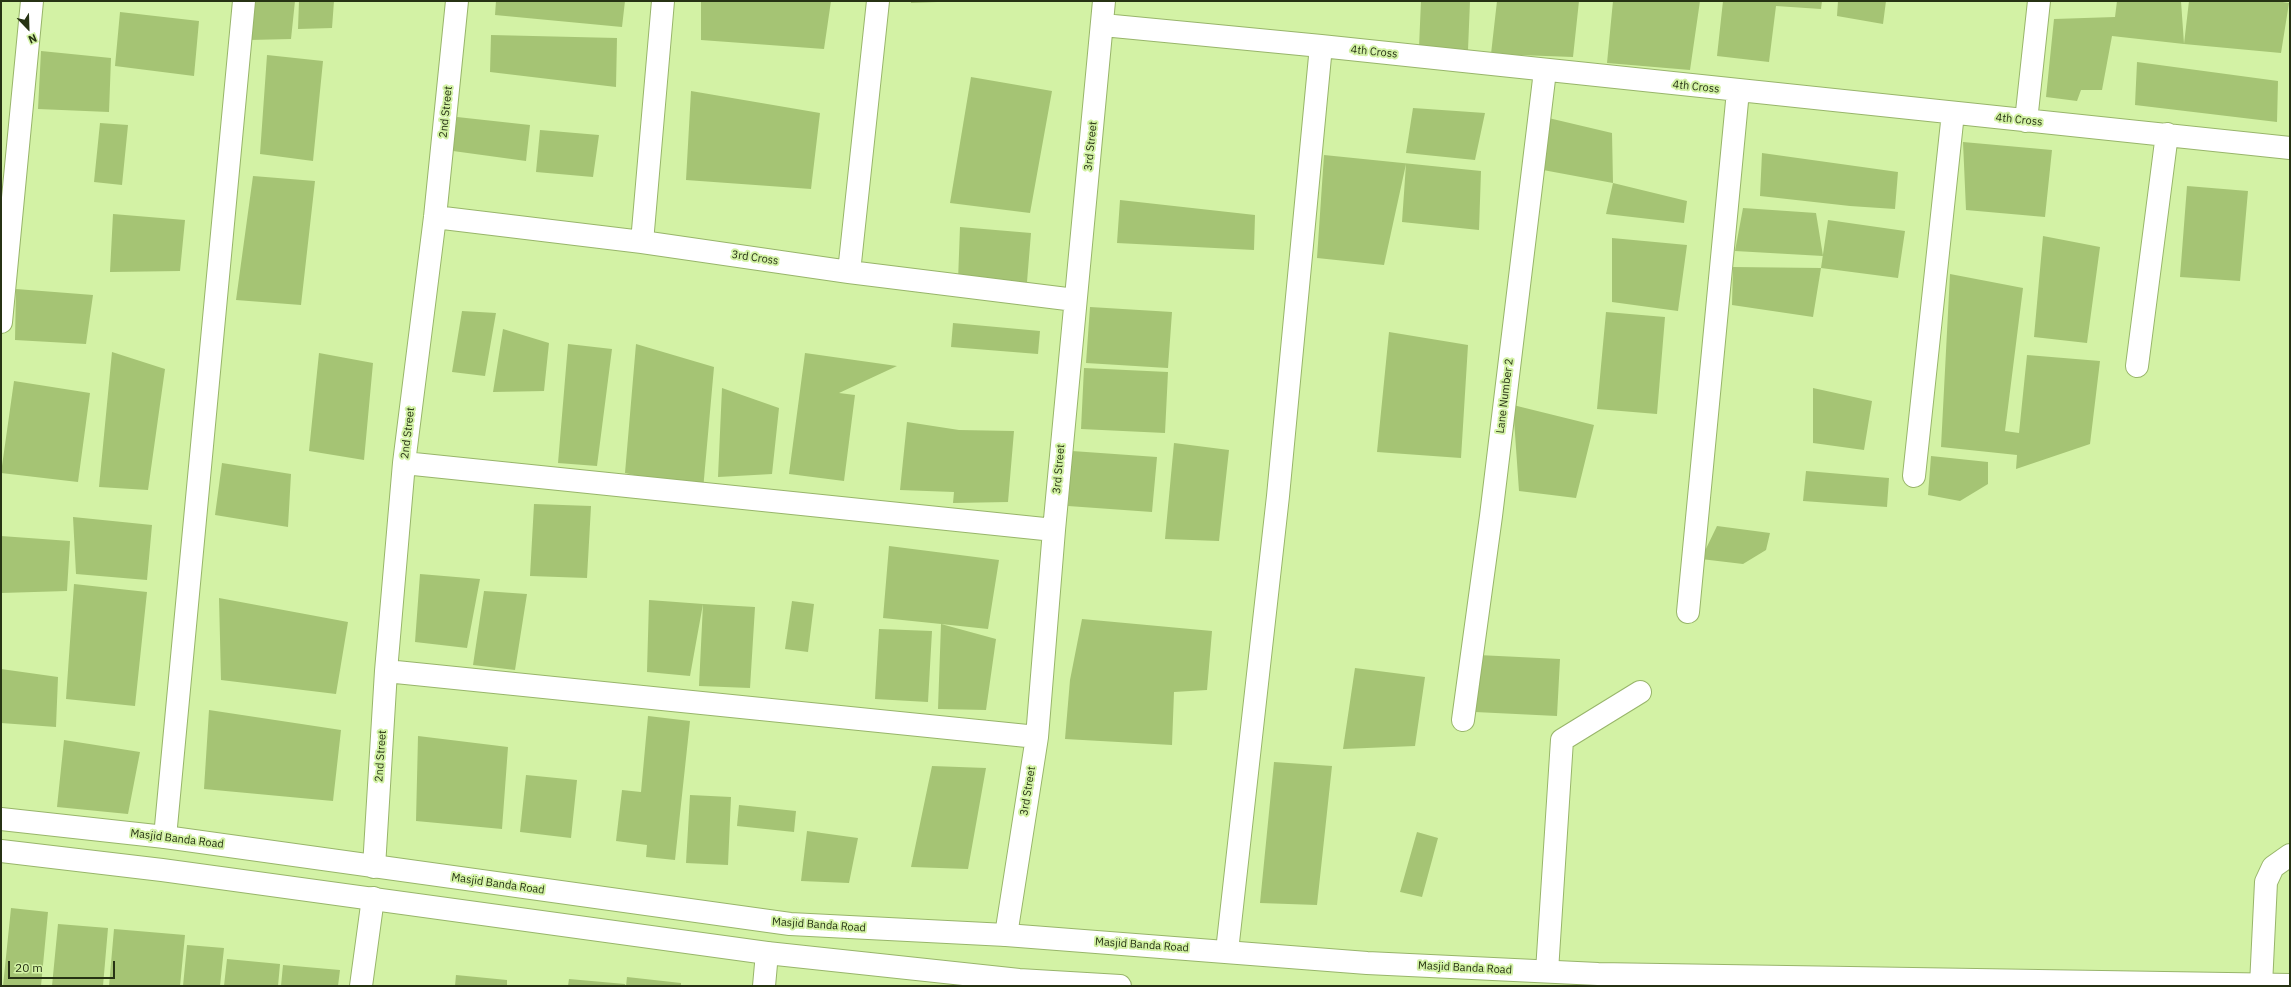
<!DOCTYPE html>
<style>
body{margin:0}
#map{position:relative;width:2291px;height:987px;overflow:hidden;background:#d3f2a5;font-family:"IBM Plex Sans",sans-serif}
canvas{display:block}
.frame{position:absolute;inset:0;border:2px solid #273314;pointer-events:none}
.north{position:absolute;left:8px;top:8px;width:40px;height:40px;-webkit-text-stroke:3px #d3f2a5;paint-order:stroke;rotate:157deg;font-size:11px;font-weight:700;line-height:16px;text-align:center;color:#273314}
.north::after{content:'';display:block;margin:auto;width:14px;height:18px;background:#273314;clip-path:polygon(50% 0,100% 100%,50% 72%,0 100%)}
.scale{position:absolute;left:8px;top:961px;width:107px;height:18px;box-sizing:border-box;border:2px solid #273314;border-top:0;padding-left:5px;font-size:12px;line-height:14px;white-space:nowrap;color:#273314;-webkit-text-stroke:3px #d3f2a5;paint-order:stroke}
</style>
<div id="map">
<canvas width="2291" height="987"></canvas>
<div class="frame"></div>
<div class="north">N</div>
<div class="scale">20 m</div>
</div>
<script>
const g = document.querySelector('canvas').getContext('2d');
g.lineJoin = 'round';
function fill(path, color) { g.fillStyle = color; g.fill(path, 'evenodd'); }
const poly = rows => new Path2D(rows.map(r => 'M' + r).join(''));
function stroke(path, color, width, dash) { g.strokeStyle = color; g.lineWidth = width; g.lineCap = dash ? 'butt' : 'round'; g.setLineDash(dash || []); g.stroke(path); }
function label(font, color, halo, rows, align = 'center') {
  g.font = font + ' "IBM Plex Sans",sans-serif'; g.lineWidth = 4; g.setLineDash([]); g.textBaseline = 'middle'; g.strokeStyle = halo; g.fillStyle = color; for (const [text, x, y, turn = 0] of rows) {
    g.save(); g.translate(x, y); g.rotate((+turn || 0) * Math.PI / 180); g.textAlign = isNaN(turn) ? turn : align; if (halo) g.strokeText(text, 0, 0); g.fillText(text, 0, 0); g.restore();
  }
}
fill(poly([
 [252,1,295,1,291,39,249,40],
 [299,1,334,1,332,28,298,29],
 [496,1,625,1,622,27,495,15],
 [701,1,831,1,824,49,701,40],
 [911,1,964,1,911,3],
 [1421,1,1470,1,1468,50,1419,47],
 [1497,1,1579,1,1573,57,1491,54],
 [1613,1,1700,1,1690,70,1607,63],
 [1723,1,1822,1,1821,9,1776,6,1769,62,1717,56],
 [1838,1,1886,1,1883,24,1837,16],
 [2117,1,2181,1,2184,44,2112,36,2102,90,2081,90,2077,101,2046,97,2054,19,2115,17],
 [2189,1,2276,1,2289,3,2281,53,2184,44],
 [120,12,199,21,194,76,115,66],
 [491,35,617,38,616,87,490,72],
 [41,51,111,58,109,112,38,109],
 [267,55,323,61,313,161,260,154],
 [2137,62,2278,81,2277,122,2135,105],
 [971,77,1052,91,1030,213,950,203],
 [691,91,820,113,811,189,686,180],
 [1413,108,1485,113,1475,160,1406,153],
 [1540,116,1612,133,1613,183,1543,170],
 [457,117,530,125,526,161,453,151],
 [100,123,128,125,122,185,94,182],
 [540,130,599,135,593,177,536,172],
 [1963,142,2052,150,2045,217,1966,210],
 [1762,153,1898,172,1895,209,1850,206,1760,196],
 [1324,155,1481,171,1479,230,1402,222,1406,164,1384,265,1317,258],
 [253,176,315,181,301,305,236,300],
 [1613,183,1687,201,1684,223,1606,214],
 [2187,186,2248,191,2240,281,2180,277],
 [1120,200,1255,215,1254,250,1117,243],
 [1743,208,1816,213,1823,256,1735,251],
 [113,214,185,220,180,271,110,272],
 [1828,220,1905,231,1898,278,1821,268],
 [960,227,1031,233,1027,282,958,281],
 [2043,236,2100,247,2087,343,2034,337],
 [1612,238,1687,245,1678,311,1612,302],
 [1733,267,1821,268,1813,317,1732,305],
 [1950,274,2023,288,2005,431,2019,433,2027,355,2100,361,2090,444,2016,469,2017,455,1941,447],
 [16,289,93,295,86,344,15,340],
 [1090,307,1172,312,1168,368,1086,363],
 [462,311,496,313,485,376,452,372],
 [1606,312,1665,317,1657,414,1597,409],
 [953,323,1040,331,1038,354,951,347],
 [503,329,549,343,544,391,493,392],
 [1389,332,1468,345,1461,458,1377,452],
 [568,344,612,349,597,466,558,463],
 [636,344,714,367,703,490,625,473],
 [112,352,165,369,148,490,99,487],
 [319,353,373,363,364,460,309,451],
 [805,353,897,366,839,393,855,395,844,481,789,474],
 [1084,368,1168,372,1165,433,1081,429],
 [14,381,90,393,78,482,1,473],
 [722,388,779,408,772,474,718,477],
 [1813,388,1872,401,1864,450,1813,443],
 [1513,405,1594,425,1576,498,1519,491],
 [907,422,959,430,1014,431,1008,502,953,503,954,492,900,490],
 [1174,443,1229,450,1219,541,1165,539],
 [1072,451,1157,457,1152,512,1068,506],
 [1931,456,1988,462,1988,484,1960,501,1928,495],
 [222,463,291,474,288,527,215,515],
 [1806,471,1889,478,1887,507,1803,501],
 [534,504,591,506,587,578,530,576],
 [73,517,152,525,147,580,76,574],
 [1717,526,1770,533,1766,550,1743,564,1701,559],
 [1,536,70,541,67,591,1,593],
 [889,546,999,560,988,629,941,624,996,639,986,710,938,709,941,624,883,618],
 [420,574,480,579,467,648,415,642],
 [74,584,147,592,135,706,66,699],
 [484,591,527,594,515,670,473,665],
 [219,598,348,622,336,694,221,680],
 [649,600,703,604,690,676,647,672],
 [792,601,814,604,808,652,785,649],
 [703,604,755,607,750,688,699,686],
 [1082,619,1212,631,1207,690,1174,692,1172,745,1065,739,1070,680],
 [879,629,932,631,928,702,875,699],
 [1478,655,1560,659,1557,716,1475,712],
 [1355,668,1425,677,1415,746,1343,749],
 [1,669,58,677,56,727,1,723],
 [209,710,341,730,333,801,204,789],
 [648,716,690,721,675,860,646,857,647,845,616,841,622,790,641,792],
 [418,736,508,747,502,829,416,821],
 [64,740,140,752,128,814,57,807],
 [1274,762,1332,766,1317,905,1260,903],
 [932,766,986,768,968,869,911,867],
 [526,775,577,780,571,838,520,832],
 [690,795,731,797,728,865,686,863],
 [739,805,796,811,794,832,737,826],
 [807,831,858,838,849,883,801,881],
 [1417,832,1438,838,1422,897,1400,892],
 [11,908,48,912,41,986,3,986],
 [58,924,108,928,103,986,52,986],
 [114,929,185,935,180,986,109,986],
 [187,945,224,948,220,986,183,986],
 [227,959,280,964,278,986,224,986],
 [283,965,340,970,338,986,281,986],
 [456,975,507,980,507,986,455,986],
 [627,977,681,983,681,986,626,986],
 [569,979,625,984,625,986,568,986]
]), '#a5c474');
const minor = poly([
 [1103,25,1321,46,2290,148],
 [2026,121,2039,1],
 [435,217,642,242,849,272,1075,300],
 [642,242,663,1],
 [849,272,878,1],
 [1,322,32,1],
 [2137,366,2167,134],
 [404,463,1054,530],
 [1914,476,1953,113],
 [1688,612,1738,91],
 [386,671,1037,737],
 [1463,720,1491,516,1545,71],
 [165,837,244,1],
 [374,867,386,671,404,463,435,217,457,1],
 [1006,935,1037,737,1054,530,1104,1],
 [1227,951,1278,496,1321,46],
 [1547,971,1562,740,1640,692],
 [2261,985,2266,882,2273,867,2290,855],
 [361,986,373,898],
 [764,986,767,953]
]);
const major = poly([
 [1,819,165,837,790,924,1006,935,1367,963,1598,974,2290,985],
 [1,851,162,870,767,953,1019,980,1120,986]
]);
stroke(minor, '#98b56a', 24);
stroke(major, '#98b56a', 24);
stroke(minor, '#fff', 22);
stroke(major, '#fff', 22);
label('11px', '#273314', '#d3f2a5', [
 ["4th Cross",1374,52,6],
 ["4th Cross",1696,87,6],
 ["2nd Street",446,112,-84],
 ["4th Cross",2019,120,6],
 ["3rd Street",1091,146,-84],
 ["3rd Cross",755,258,8],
 ["Lane Number 2",1505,396,-83],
 ["2nd Street",408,433,-83],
 ["3rd Street",1059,469,-85],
 ["2nd Street",381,756,-86],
 ["3rd Street",1028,791,-81],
 ["Masjid Banda Road",177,839,7],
 ["Masjid Banda Road",498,884,8],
 ["Masjid Banda Road",819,925,4],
 ["Masjid Banda Road",1142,945,4],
 ["Masjid Banda Road",1465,968,3]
]);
</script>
